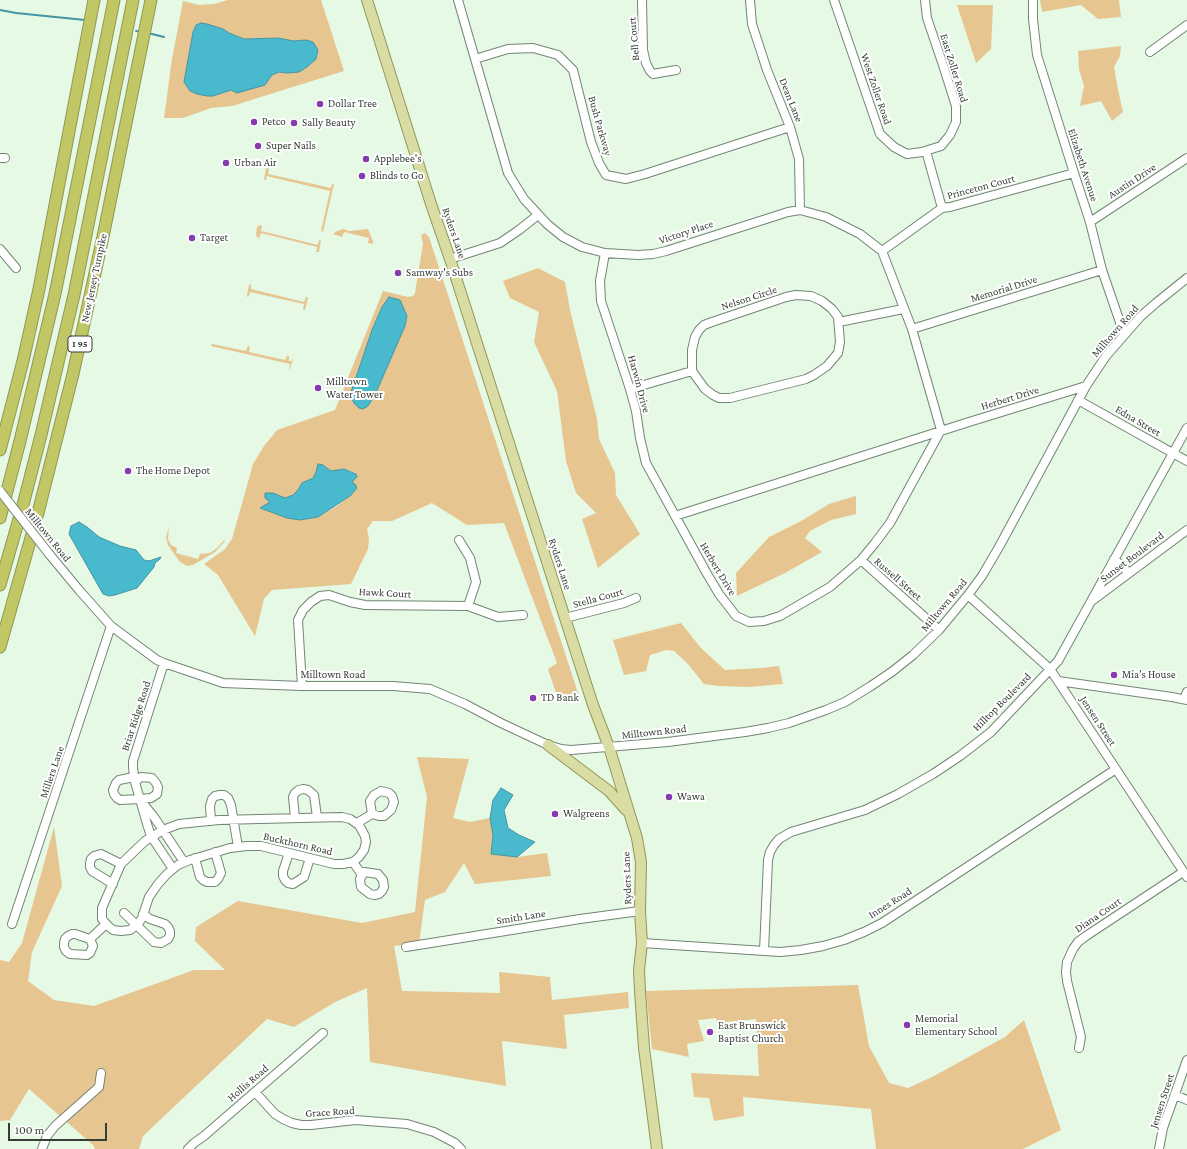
<!DOCTYPE html>
<meta charset="utf-8">
<style>
body{margin:0}
#map{position:relative;width:1187px;height:1149px;overflow:hidden;background:#e5f9e5;font-family:"Crimson Pro",serif}
canvas{display:block}
.scale{position:absolute;left:8px;top:1123px;width:99px;height:18px;box-sizing:border-box;border:2px solid #373e37;border-top:0;padding-left:5px;font-size:12px;line-height:14px;white-space:nowrap;color:#373e37;-webkit-text-stroke:3px #fff;paint-order:stroke}
</style>
<div id="map">
<canvas width="1187" height="1149"></canvas>
<div class="scale">100 m</div>
</div>
<script>
const g = document.querySelector('canvas').getContext('2d');
g.lineJoin = 'round';
function fill(path, color) { g.fillStyle = color; g.fill(path, 'evenodd'); }
const poly = rows => new Path2D(rows.map(r => 'M' + r).join(''));
function stroke(path, color, width, dash) { g.strokeStyle = color; g.lineWidth = width; g.lineCap = dash ? 'butt' : 'round'; g.setLineDash(dash || []); g.stroke(path); }
function label(font, color, halo, rows, align = 'center') {
  g.font = font + ' "Crimson Pro",serif'; g.lineWidth = 4; g.setLineDash([]); g.textBaseline = 'middle'; g.strokeStyle = halo; g.fillStyle = color; for (const [text, x, y, turn = 0] of rows) {
    g.save(); g.translate(x, y); g.rotate((+turn || 0) * Math.PI / 180); g.textAlign = isNaN(turn) ? turn : align; if (halo) g.strokeText(text, 0, 0); g.fillText(text, 0, 0); g.restore();
  }
}
fill(poly([
 [228,0,321,0,344,71,232,106,211,108,183,118,164,118,172,59,183,1,199,5,214,4],
 [223,29,229,33,244,39,278,38,294,41,306,40,318,50,316,59,307,67,287,73,279,72,272,75,265,85,231,90,224,93,184,82,185,78],
 [1040,0,1119,0,1121,17,1098,19,1081,5,1042,12],
 [957,5,993,5,991,49,976,63],
 [1121,46,1120,56,1114,67,1118,90,1123,112,1112,121,1101,101,1080,106,1084,86,1079,69,1078,51],
 [266,168,269,169,268,174,331,188,332,184,334,184,323,232,321,231,330,191,267,176,266,180,264,180],
 [260,225,262,226,261,231,318,245,319,240,321,240,319,252,316,252,317,247,261,233,259,238,258,238,256,235,257,227],
 [343,229,349,231,368,229,373,241,373,244,368,243,369,238,344,232,342,237,333,234,337,231],
 [425,233,429,237,580,699,559,702,548,669,557,663,504,523,467,525,432,503,392,521,373,521,367,529,369,538,368,549,351,584,272,590,264,599,255,636,218,575,204,564,225,549,232,539,253,464,264,446,277,430,335,410,383,291,408,297,413,296,415,293,421,256,423,243,421,235],
 [405,326,375,395,368,406,363,409,350,395,372,330],
 [323,465,331,471,344,469,356,473,351,482,350,496,337,506,318,517,300,520,287,518,273,513,260,508,270,502,273,493,285,498,293,495,298,490,302,483,313,478,316,472],
 [538,268,565,282,570,310,597,419,599,439,615,473,616,495,640,534,598,568,582,519,596,513,576,493,566,461,557,391,534,342,539,312,510,298,503,281],
 [251,284,251,289,304,302,306,297,307,297,308,298,305,310,303,309,304,304,250,292,249,296,247,297,247,295,249,285],
 [212,344,246,351,248,346,250,347,249,352,285,360,287,356,289,356,289,361,291,361,293,359,290,369,289,369,290,364,211,346],
 [856,496,856,514,831,520,810,531,805,538,822,552,785,573,737,596,736,573,769,537,803,520,829,504],
 [169,527,168,539,171,545,177,548,176,553,198,559,200,554,210,553,217,548,224,540,225,541,215,552,193,565,187,566,180,562,168,545,166,537],
 [681,623,701,648,725,670,761,668,779,666,783,684,749,687,719,686,704,684,688,664,674,651,666,650,650,655,646,671,624,675,613,640],
 [417,757,469,759,453,818,470,822,490,818,493,835,491,854,517,857,547,853,551,876,475,884,464,863,445,892,425,900,419,943,394,946,402,991,500,993,499,972,550,977,552,1000,628,992,629,1008,564,1015,567,1049,502,1041,506,1086,370,1062,367,988,335,1002,294,1027,267,1019,143,1136,139,1149,95,1149,93,1145,29,1089,10,1120,0,1121,0,960,9,962,22,943,54,827,62,886,32,952,28,981,54,1000,94,1006,194,970,225,970,195,941,196,927,238,901,362,923,415,912,427,797],
 [858,985,869,1046,889,1083,908,1088,934,1076,1005,1037,1024,1020,1061,1130,1023,1149,876,1149,871,1109,743,1097,744,1116,714,1121,709,1098,694,1097,691,1073,759,1076,756,1019,717,1023,716,1018,698,1020,704,1041,687,1044,689,1057,652,1049,646,991]
]), '#e7c590');
const water = poly([
 [201,23,207,24,223,29,229,33,244,39,278,38,294,41,306,40,313,42,318,50,316,59,307,67,299,72,287,73,279,72,272,75,265,85,237,93,231,90,213,96,207,96,197,94,190,91,184,82,193,32,196,25,201,23],
 [389,297,400,300,407,316,405,326,375,395,368,406,363,409,359,408,354,403,350,395,372,330,382,307,389,297],
 [318,464,323,465,331,471,344,469,356,474,357,477,352,482,355,484,357,488,350,496,318,517,300,520,287,518,260,508,270,502,265,498,265,493,273,493,285,498,293,495,298,490,302,483,313,478,316,472,318,464],
 [79,522,87,527,99,537,120,546,136,550,144,560,149,561,161,557,160,559,155,563,154,567,137,588,115,595,109,596,103,594,69,534,71,526,79,522],
 [501,788,513,795,504,810,508,828,519,835,535,842,517,857,491,854,493,835,490,818,493,800,501,788]
]);
fill(water, '#49b9ce');
stroke(water, '#4494a1', 1);
stroke(poly([
 [0,10,16,13,85,20],
 [136,31,142,32],
 [148,33,164,37]
]), '#4494a1', 2);
const minor = poly([
 [458,0,508,173,524,199,547,224,563,237,582,247,605,253,638,255,653,254,666,251,788,212,800,210,826,217,860,234,882,251,912,329,941,430,890,523,875,543,861,560,830,587,780,616,764,621,749,622,736,616,719,594,706,572,646,463,640,438,636,411,630,389,601,301,600,281,605,253],
 [642,0,643,50,646,63,650,71,653,74,676,70],
 [750,0,752,24,767,70,790,127,799,159,800,210],
 [834,0,880,134,894,147,907,154,922,152,941,146,950,135,956,122,956,106,943,65,927,18,925,0],
 [1033,0,1033,19,1037,55,1074,173,1090,222,1102,270,1124,334],
 [1150,52,1187,25],
 [475,59,508,49,533,48,558,55,573,70,591,142,599,163,606,175,626,179,645,174,790,127],
 [926,151,942,208],
 [0,158,5,158],
 [1090,222,1187,158],
 [0,249,16,268],
 [882,251,942,208,950,207,1074,173],
 [450,259,500,243,519,230,538,215],
 [796,295,811,296,822,301,832,309,838,317,840,342,838,353,827,366,814,375,806,379,730,398,719,398,713,395,705,389,692,371,692,350,695,337,699,330,704,325,712,322,786,297,796,295],
 [839,322,903,309],
 [912,329,1102,270],
 [630,389,692,371],
 [1078,400,1187,461],
 [675,516,969,422,1086,386],
 [459,540,470,558,476,582,468,606],
 [50,555,79,590,111,626,157,660,164,663,223,683,302,686,393,686,430,689,465,704,501,723,548,745,561,749,571,750,668,742,745,732,768,728,789,723,826,710,845,702,871,686,893,671,913,655,939,630,968,595,982,576,999,547,1086,386,1106,356,1140,317,1156,303,1187,278],
 [1114,559,1129,573],
 [861,560,939,630],
 [968,595,1050,669,1187,877],
 [1093,600,1187,530],
 [565,618,624,603,636,598],
 [164,663,133,761,133,768,135,782,147,824,151,836,173,869],
 [1058,681,1172,697,1187,700],
 [302,686,298,620,303,610,311,602,320,596,329,595,350,602,365,605,468,606,498,617,523,615],
 [1184,699,1187,692],
 [134,777,119,780,116,783,113,790,114,794,117,798,120,800,140,799,151,798,157,794,158,787,156,783,152,778,141,777,135,782],
 [381,791,389,793,392,796,394,802,391,810,384,816,379,816,372,814,370,801,374,795,381,791],
 [141,801,154,817,184,862],
 [342,817,350,819,359,825,365,836,366,842,364,850,359,857,353,862,343,864,334,864,261,846,247,846,230,848,190,860,178,865,167,874,158,884,149,897,142,918,138,924,130,930,121,931,113,930,107,925,102,919,102,908,121,864,145,841,163,830,179,824,219,820,342,817],
 [295,818,293,797,295,793,299,790,303,789,308,790,314,795,317,817],
 [211,821,210,806,212,799,215,796,220,795,224,795,228,798,231,805,238,847],
 [357,823,372,814],
 [289,853,283,871,283,876,285,880,288,883,293,884,304,877,310,858],
 [195,858,200,877,203,880,207,882,215,882,218,879,221,873,215,852],
 [353,862,362,875],
 [364,872,378,874,383,880,384,887,382,891,379,894,374,895,370,894,361,887,360,879,364,872],
 [113,884,92,871,90,867,90,863,91,859,94,856,101,854,121,864],
 [124,913,154,942,161,943,168,939,170,935,170,931,168,927,165,924,150,919,143,914],
 [12,924,111,626],
 [72,934,75,934,90,939,93,946,90,953,87,955,70,954,66,951,64,947,64,943,65,939,68,936,72,934],
 [90,939,106,924],
 [642,943,780,952,801,950,823,946,844,940,864,932,882,923,1116,769],
 [406,947,580,919,640,911],
 [764,951,768,860,770,852,774,845,779,839,791,832,865,810,898,794,933,774,960,756,991,732,1058,661,1187,428],
 [1079,1048,1081,1037,1067,981,1066,972,1067,962,1073,949,1078,942,1086,936,1183,872],
 [255,1092,275,1114,283,1119,292,1123,301,1125,311,1125,355,1120,407,1124,434,1132,455,1143,461,1149],
 [1175,1095,1187,1100],
 [42,1149,47,1136,55,1126,99,1087,101,1073],
 [188,1149,194,1143,204,1136,323,1033],
 [1159,1149,1163,1128,1187,1060]
]);
const major = poly([
 [367,0,431,204,450,259,565,618,593,705,609,747,637,838,641,862,640,911,642,943,639,970,640,991,644,1048,657,1149],
 [548,745,609,791,626,810]
]);
const highway = poly([
 [0,450,23,361,39,289,94,0],
 [0,518,20,441,55,294,114,0],
 [0,585,23,505,41,435,74,295,133,0],
 [0,647,38,513,73,374,104,232,151,0]
]);
stroke(minor, '#738574', 10);
stroke(major, '#919755', 12);
stroke(highway, '#919755', 13);
stroke(minor, '#fff', 8);
stroke(major, '#dadda3', 10);
stroke(highway, '#c1c765', 11);
const minorBridge = poly([
 [0,491,50,555]
]);
stroke(minorBridge, '#738574', 10, []);
stroke(minorBridge, '#fff', 8);
for (const [x, y, r, color] of [
 [320,104,4,"#863bac"],
 [254,122,4,"#863bac"],
 [294,123,4,"#863bac"],
 [258,146,4,"#863bac"],
 [366,159,4,"#863bac"],
 [226,163,4,"#863bac"],
 [362,176,4,"#863bac"],
 [192,238,4,"#863bac"],
 [398,273,4,"#863bac"],
 [318,388,4,"#863bac"],
 [128,471,4,"#863bac"],
 [1114,675,4,"#863bac"],
 [533,698,4,"#863bac"],
 [669,797,4,"#863bac"],
 [555,814,4,"#863bac"],
 [907,1025,4,"#863bac"],
 [710,1032,4,"#863bac"]
]) { const dot = new Path2D(); dot.arc(x, y, r, 0, 2 * Math.PI); g.fillStyle = color; g.fill(dot); stroke(dot, '#fff', 1.5); }
for (const [x, y, w] of [
 [80,344,24]
]) { const box = new Path2D(); box.roundRect(x - w / 2, y - 8, w, 16, 3); g.fillStyle = '#fff'; g.fill(box); stroke(box, '#373e37', 1); }
label('bold 10px', '#373e37', null, [
 ["I 95",80,344]
]);
label('11px', '#373e37', '#fff', [
 ["Bell Court",634,39,-95],
 ["East Zoller Road",954,68,73],
 ["West Zoller Road",876,89,71],
 ["Dean Lane",791,100,68],
 ["Bush Parkway",600,126,74],
 ["Elizabeth Avenue",1083,165,72],
 ["Austin Drive",1132,181,-33],
 ["Princeton Court",981,187,-15],
 ["Victory Place",686,232,-18],
 ["Ryders Lane",454,233,71],
 ["New Jersey Turnpike",94,278,-78],
 ["Memorial Drive",1004,289,-17],
 ["Nelson Circle",749,298,-18],
 ["Milltown Road",1115,331,-49],
 ["Harwin Drive",639,384,75],
 ["Herbert Drive",1010,398,-17],
 ["Edna Street",1138,421,30],
 ["Milltown Road",48,535,51],
 ["Sunset Boulevard",1132,557,-37],
 ["Ryders Lane",560,564,72],
 ["Herbert Drive",718,569,59],
 ["Russell Street",898,579,41],
 ["Hawk Court",385,593,3],
 ["Stella Court",598,598,-15],
 ["Milltown Road",944,605,-50],
 ["Milltown Road",333,675],
 ["Hilltop Boulevard",1002,702,-45],
 ["Briar Ridge Road",136,716,-72],
 ["Jensen Street",1098,721,57],
 ["Milltown Road",654,732,-6],
 ["Millers Lane",52,772,-71],
 ["Buckthorn Road",298,844,13],
 ["Ryders Lane",627,878,-92],
 ["Innes Road",890,903,-32],
 ["Diana Court",1098,915,-34],
 ["Smith Lane",521,917,-9],
 ["Hollis Road",248,1083,-41],
 ["Jensen Street",1162,1101,-72],
 ["Grace Road",330,1112,-4]
]);
label('11px', '#373e37', '#fff', [
 ["Dollar Tree",328,104],
 ["Petco",262,122],
 ["Sally Beauty",302,123],
 ["Super Nails",266,146],
 ["Applebee's",374,159],
 ["Urban Air",234,163],
 ["Blinds to Go",370,176],
 ["Target",200,238],
 ["Samway's Subs",406,273],
 ["Milltown",326,382],
 ["Water Tower",326,395],
 ["The Home Depot",136,471],
 ["Mia’s House",1122,675],
 ["TD Bank",541,698],
 ["Wawa",677,797],
 ["Walgreens",563,814],
 ["Memorial",915,1019],
 ["Elementary School",915,1032],
 ["East Brunswick",718,1026],
 ["Baptist Church",718,1039]
], 'left');
</script>
